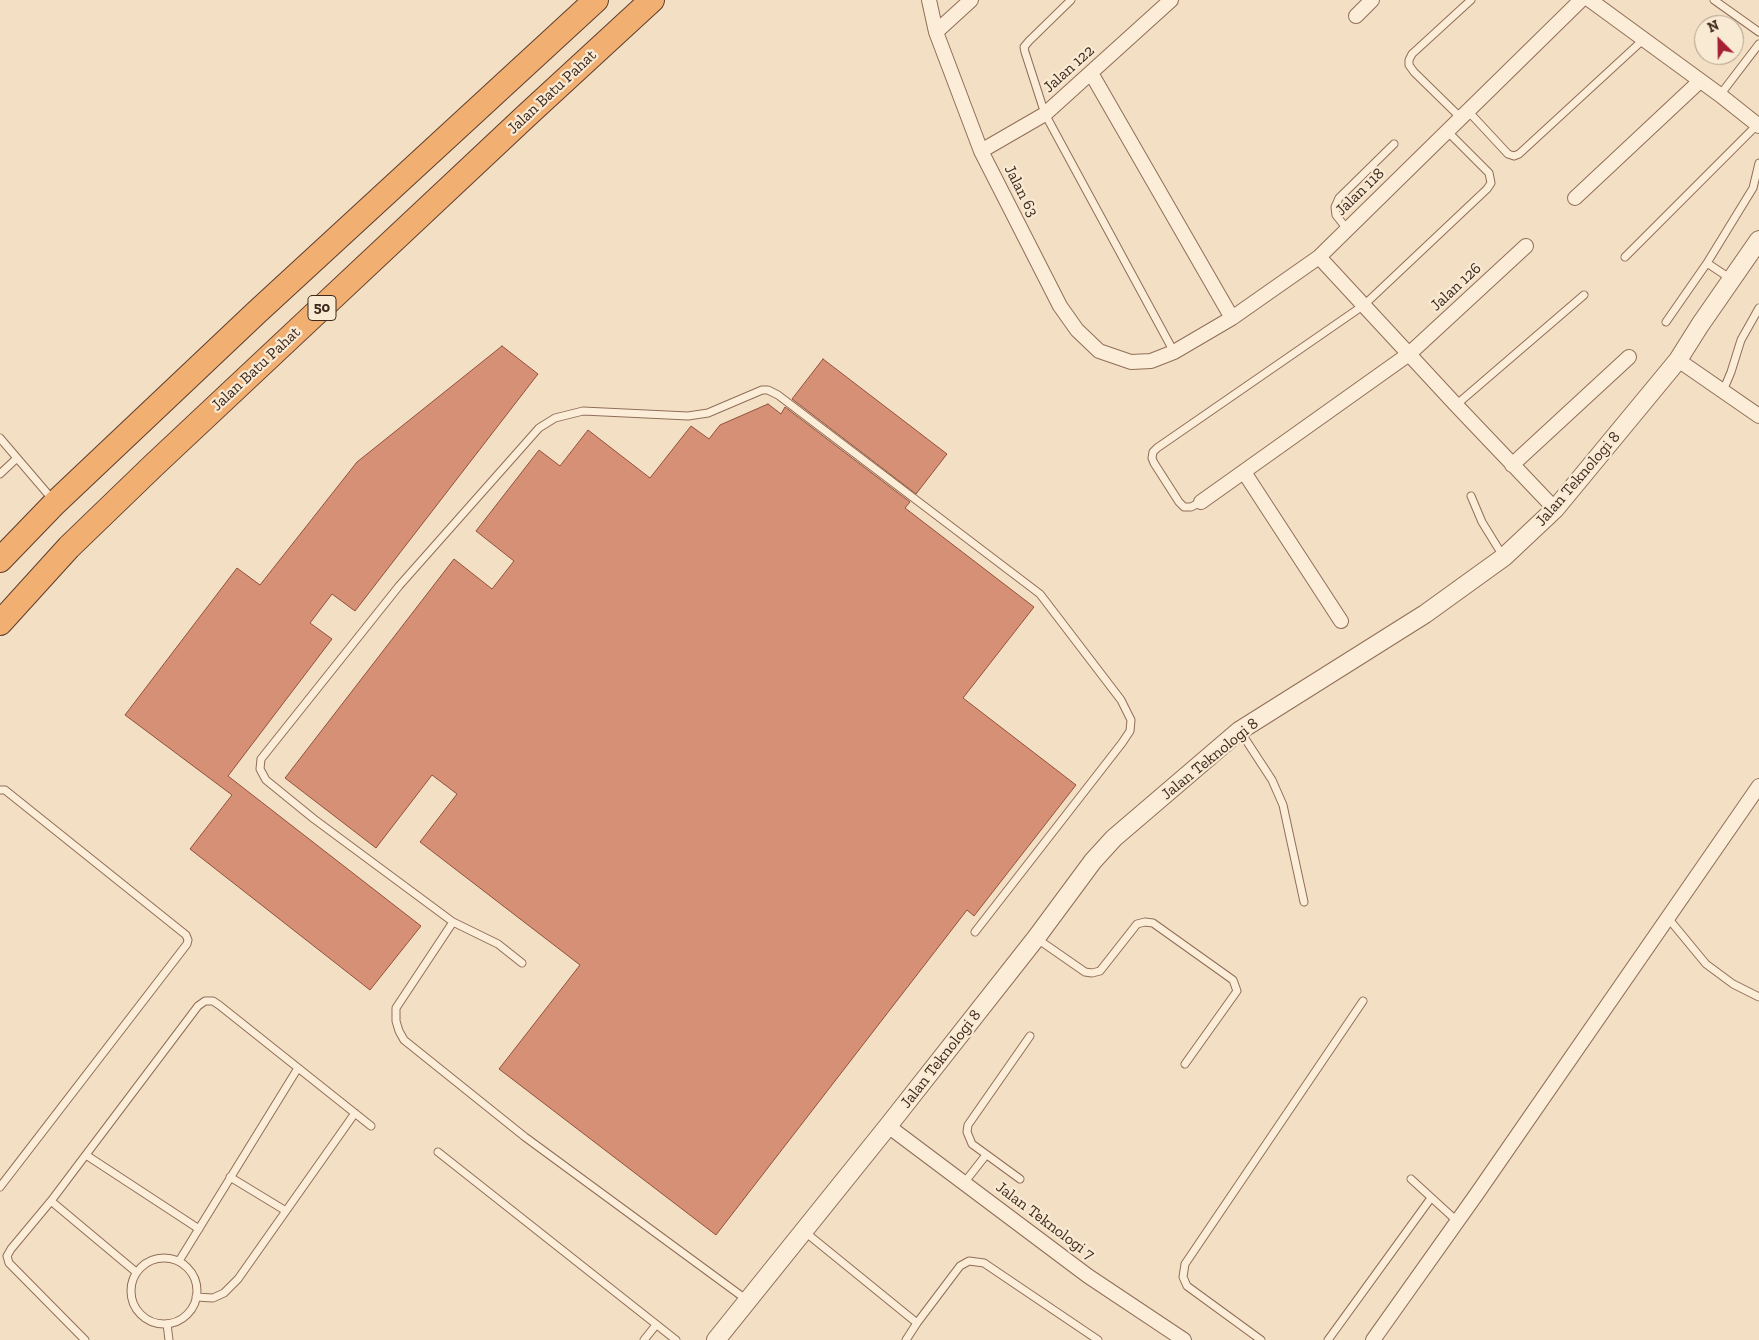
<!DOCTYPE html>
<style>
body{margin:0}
#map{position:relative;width:1759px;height:1340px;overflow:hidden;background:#f3dfc4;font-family:"Zilla Slab",serif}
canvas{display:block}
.north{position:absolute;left:1694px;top:15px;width:50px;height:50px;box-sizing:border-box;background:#f9ead4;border:1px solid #ae9d8b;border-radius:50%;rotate:337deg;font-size:14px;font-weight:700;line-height:20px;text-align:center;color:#3e291d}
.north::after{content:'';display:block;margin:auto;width:18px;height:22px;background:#a62033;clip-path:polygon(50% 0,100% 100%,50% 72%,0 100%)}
</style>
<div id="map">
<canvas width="1759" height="1340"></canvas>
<div class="north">N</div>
</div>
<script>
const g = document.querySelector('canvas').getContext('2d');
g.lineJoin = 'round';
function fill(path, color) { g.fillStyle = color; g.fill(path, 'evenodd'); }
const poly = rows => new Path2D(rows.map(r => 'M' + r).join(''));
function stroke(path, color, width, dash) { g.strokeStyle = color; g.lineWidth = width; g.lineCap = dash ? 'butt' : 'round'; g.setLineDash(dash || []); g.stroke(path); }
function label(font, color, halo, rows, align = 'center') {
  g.font = font + ' "Zilla Slab",serif'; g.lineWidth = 4.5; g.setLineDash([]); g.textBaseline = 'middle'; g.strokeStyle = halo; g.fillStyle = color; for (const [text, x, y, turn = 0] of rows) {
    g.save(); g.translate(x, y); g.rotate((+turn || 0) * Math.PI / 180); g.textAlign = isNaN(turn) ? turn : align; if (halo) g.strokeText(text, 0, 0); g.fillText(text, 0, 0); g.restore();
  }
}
const building = poly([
 [502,346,538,374,355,611,332,594,310,623,332,639,228,776,421,926,370,990,190,849,232,795,125,715,237,568,260,585,357,462,502,346],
 [823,359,947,454,916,494,792,399,823,359],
 [768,404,781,414,785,407,910,502,905,508,1034,607,963,698,1076,785,974,916,967,910,716,1235,499,1069,580,965,420,842,457,794,432,775,376,848,285,778,454,559,492,589,514,561,476,531,539,450,560,466,588,430,650,478,691,426,709,439,720,425,768,404]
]);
fill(building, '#d59075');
stroke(building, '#92513a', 1);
const service = poly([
 [1071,0,1029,41,1024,47,1025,52,1045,114,1174,352],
 [1714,0,1759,32],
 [1720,95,1759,44],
 [1468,111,1508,154,1514,156,1519,154,1644,39],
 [1461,118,1414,72,1409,65,1409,60,1412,54,1471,0],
 [1347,229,1336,215,1335,207,1339,198,1394,144],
 [1625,257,1757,125],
 [1707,263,1731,279],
 [1666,322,1707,263,1753,188,1759,163],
 [1723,391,1731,372,1741,340,1759,308],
 [1456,405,1584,295],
 [0,438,53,500],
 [0,474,17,458],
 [1471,496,1482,522,1503,556],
 [1201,502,1191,507,1184,507,1179,502,1154,463,1152,458,1153,452,1157,448,1364,305,1487,189,1491,183,1489,173,1447,131],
 [1240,731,1272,780,1283,805,1304,902],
 [0,790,5,790,186,935,188,940,187,944,0,1187],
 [1668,918,1706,964,1733,984,1759,997],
 [453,922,498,944,522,963],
 [1036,938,1085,972,1092,973,1100,971,1137,924,1145,922,1153,923,1233,980,1237,991,1185,1064],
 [438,1152,676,1340],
 [86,1155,199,1229],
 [230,1177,286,1211],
 [1020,1179,972,1144,967,1132,968,1125,1030,1036],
 [1411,1179,1458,1222],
 [964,1183,986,1155],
 [51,1201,198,1006,205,1001,213,1001,219,1005,371,1126],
 [805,1232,917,1323,906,1340],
 '131 1291a33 33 0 1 1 66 0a33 33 0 1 1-66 0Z',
 [179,1261,298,1068],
 [196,1297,213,1298,224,1293,238,1279,355,1113],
 [747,1300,525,1137,404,1040,399,1031,396,1021,396,1008,453,922,314,819,266,780,260,769,261,759,399,586,539,428,555,418,583,411,688,416,708,413,762,390,768,390,778,395,1040,594,1121,700,1131,720,1130,731,1122,743,975,932],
 [917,1323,960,1266,969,1261,984,1263,1098,1340],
 [167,1324,169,1340],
 [85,1340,9,1263,7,1256,11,1249,51,1201,136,1272],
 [644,1340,656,1325],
 [1261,1340,1187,1286,1183,1277,1185,1264,1363,1001],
 [1328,1340,1431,1198]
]);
const minor = poly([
 [929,0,936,32,981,151,1060,306,1077,330,1099,351,1131,362,1151,361,1174,352,1232,318,1319,257,1581,0],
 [1590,0,1720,95,1759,126],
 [1356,16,1372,0],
 [936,32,971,0],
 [1091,73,1232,318],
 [981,151,1045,114,1171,0],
 [1575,198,1700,81],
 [1319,257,1456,405,1555,509],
 [1678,360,1759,416],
 [1512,465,1629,357],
 [1244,472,1341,621],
 [1201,502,1409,354,1526,246],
 [888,1126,1088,1276,1184,1340],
 [1373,1340,1476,1195,1759,786]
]);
const tertiary = poly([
 [716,1340,888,1126,1036,938,1093,861,1114,838,1239,731,1425,614,1504,557,1555,509,1678,360,1700,325,1759,240]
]);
const trunk = poly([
 [0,560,55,503,257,312,596,0],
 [0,623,69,547,154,465,526,116,652,0]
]);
stroke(service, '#906e58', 9);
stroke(minor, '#906e58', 16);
stroke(tertiary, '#906e58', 20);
stroke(trunk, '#5e3d2c', 26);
stroke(service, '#fcedd8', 7);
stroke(minor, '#fcedd8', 14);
stroke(tertiary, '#fcedd8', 18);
stroke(trunk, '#f2af72', 24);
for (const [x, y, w] of [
 [322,308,28]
]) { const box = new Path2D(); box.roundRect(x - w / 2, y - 12.5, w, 25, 4); g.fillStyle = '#f9ead4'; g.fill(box); stroke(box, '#3e291d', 1); }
label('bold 15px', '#3e291d', null, [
 ["50",322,308]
]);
label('16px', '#3e291d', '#f9ead4', [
 ["Jalan 122",1069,69,-42],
 ["Jalan Batu Pahat",552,92,-43],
 ["Jalan 63",1021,191,63],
 ["Jalan 118",1360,192,-44],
 ["Jalan 126",1456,287,-43],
 ["Jalan Batu Pahat",256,369,-43],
 ["Jalan Teknologi 8",1578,479,-49],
 ["Jalan Teknologi 8",1210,759,-39],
 ["Jalan Teknologi 8",941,1059,-52],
 ["Jalan Teknologi 7",1045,1221,37]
]);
</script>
